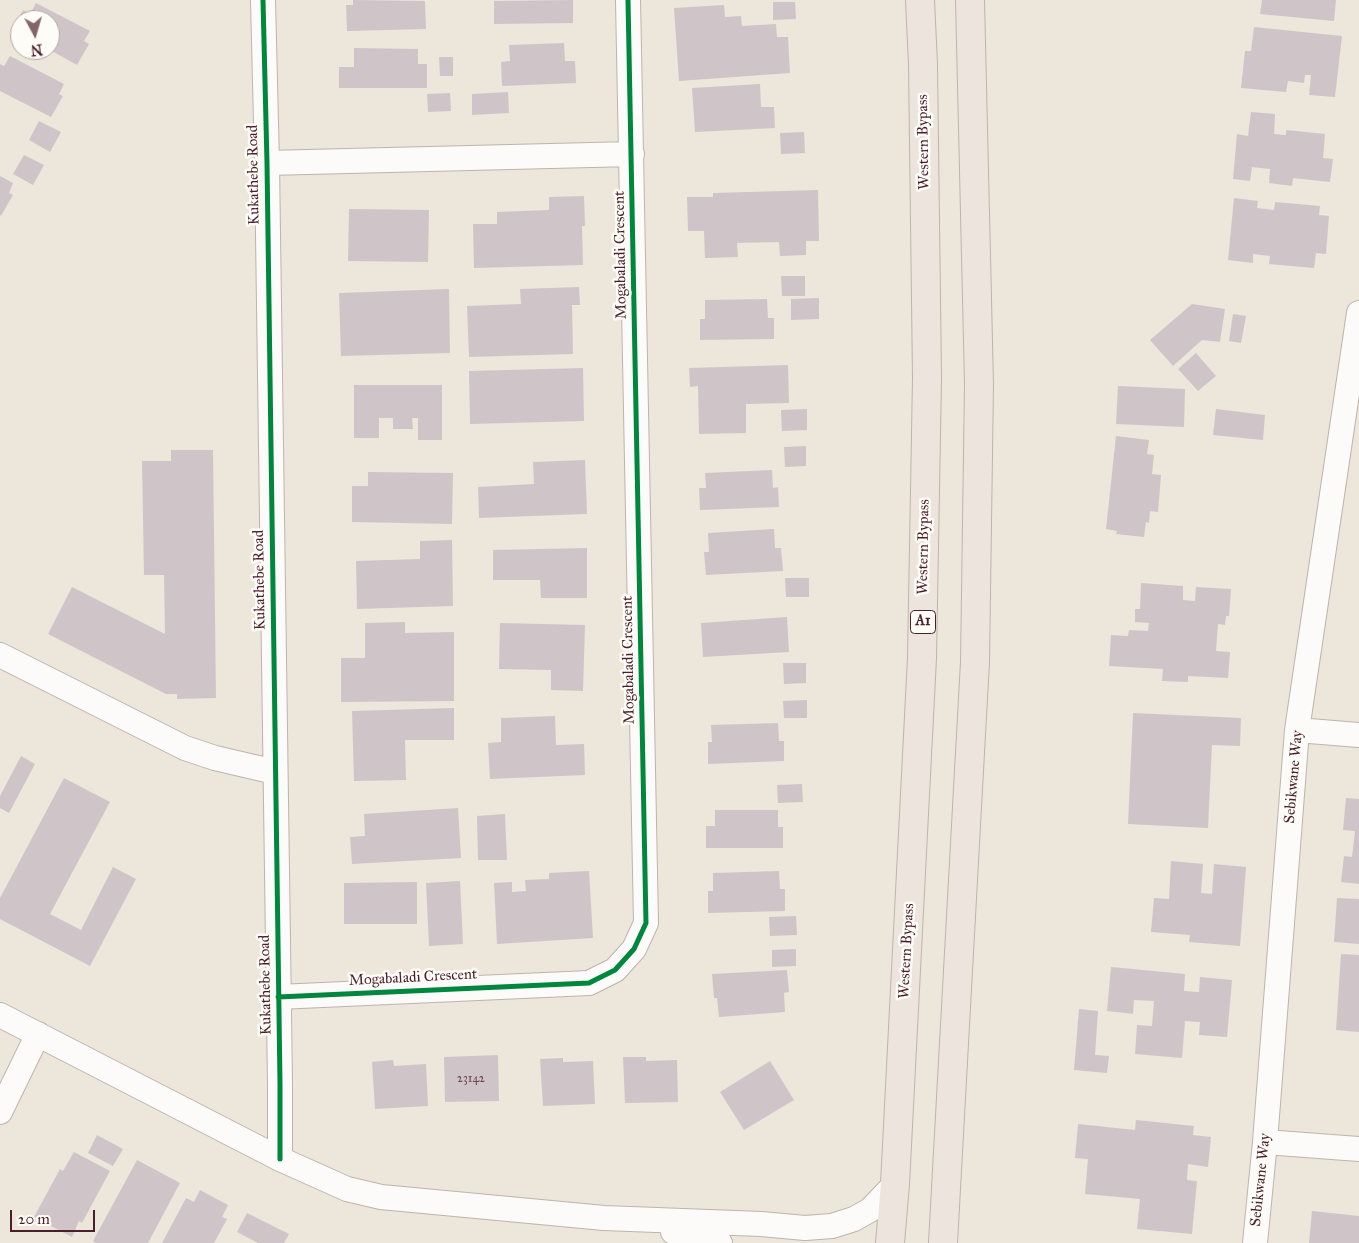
<!DOCTYPE html>
<style>
body{margin:0}
#map{position:relative;width:1359px;height:1243px;overflow:hidden;background:#ede6da;font-family:"IM FELL Great Primer",serif}
canvas{display:block}
.north{position:absolute;left:10px;top:10px;width:50px;height:50px;box-sizing:border-box;background:#fdfcf7;border:1px solid #b5a4a5;border-radius:50%;rotate:174deg;font-size:14px;font-weight:700;line-height:20px;text-align:center;color:#4a1f2b}
.north::after{content:'';display:block;margin:auto;width:18px;height:22px;background:#836568;clip-path:polygon(50% 0,100% 100%,50% 72%,0 100%)}
.scale{position:absolute;left:10px;top:1210px;width:85px;height:22px;box-sizing:border-box;border:2px solid #4a1f2b;border-top:0;padding-left:6px;font-size:15px;line-height:18px;white-space:nowrap;color:#4a1f2b;-webkit-text-stroke:4px #fdfcf7;paint-order:stroke}
</style>
<div id="map">
<canvas width="1359" height="1243"></canvas>
<div class="north">N</div>
<div class="scale">20 m</div>
</div>
<script>
const g = document.querySelector('canvas').getContext('2d');
g.lineJoin = 'round';
function fill(path, color) { g.fillStyle = color; g.fill(path, 'evenodd'); }
const poly = rows => new Path2D(rows.map(r => 'M' + r).join(''));
function stroke(path, color, width, dash) { g.strokeStyle = color; g.lineWidth = width; g.lineCap = dash ? 'butt' : 'round'; g.setLineDash(dash || []); g.stroke(path); }
function label(font, color, halo, rows, align = 'center') {
  g.font = font + ' "IM FELL Great Primer",serif'; g.lineWidth = 5; g.setLineDash([]); g.textBaseline = 'middle'; g.strokeStyle = halo; g.fillStyle = color; for (const [text, x, y, turn = 0] of rows) {
    g.save(); g.translate(x, y); g.rotate((+turn || 0) * Math.PI / 180); g.textAlign = isNaN(turn) ? turn : align; if (halo) g.strokeText(text, 0, 0); g.fillText(text, 0, 0); g.restore();
  }
}
fill(poly([
 [353,0,425,1,426,29,347,31,346,5,353,5],
 [573,0,573,23,494,24,494,1],
 [1262,0,1336,0,1334,21,1260,14],
 [773,2,795,2,796,19,773,20],
 [36,3,90,31,84,41,89,44,77,65,50,50,50,20,20,20,20,35,12,31,23,10,30,14],
 [724,5,725,17,741,16,742,26,776,24,777,37,788,37,790,73,679,81,674,8],
 [1254,27,1342,36,1335,97,1309,95,1311,75,1305,75,1304,83,1288,81,1286,92,1241,88,1245,51,1251,51],
 [564,43,565,61,575,61,576,83,502,86,501,62,510,61,509,45],
 [354,48,418,49,418,64,427,64,427,88,339,88,339,67,354,67],
 [10,56,64,84,59,94,63,96,51,117,0,91,0,64,4,66],
 [439,57,453,57,453,76,440,76],
 [760,84,761,107,774,107,775,128,695,132,692,88],
 [508,92,509,113,472,115,472,94],
 [450,93,451,111,428,112,427,94],
 [1251,112,1275,114,1274,134,1286,135,1286,130,1325,134,1323,158,1333,159,1330,182,1293,178,1292,186,1269,183,1270,169,1252,167,1250,181,1233,179,1237,134,1248,136],
 [39,121,61,132,50,152,29,140],
 [804,132,805,153,781,154,780,133],
 [24,155,44,165,33,185,13,174],
 [0,176,13,183,9,193,13,195,1,216,0,215],
 [818,190,819,241,806,241,806,255,780,256,779,242,737,243,738,257,705,258,704,231,688,231,687,197,713,197,713,193],
 [584,196,585,226,582,226,583,265,474,268,473,224,497,224,497,212,549,210,549,197],
 [1234,198,1258,201,1257,208,1274,210,1275,202,1320,206,1319,215,1329,216,1326,254,1316,253,1314,268,1269,264,1270,256,1253,254,1253,263,1228,260],
 [349,209,429,210,428,262,348,261],
 [781,276,805,276,805,296,782,296],
 [579,287,580,305,572,305,573,354,469,357,467,306,521,304,520,289],
 [449,289,450,353,341,356,339,293],
 [819,298,819,319,791,320,791,299],
 [767,299,768,318,774,318,774,339,700,340,700,319,705,319,705,300],
 [1192,304,1225,309,1220,342,1202,340,1173,366,1150,340],
 [1233,314,1246,316,1241,343,1229,341],
 [1196,353,1216,376,1198,391,1178,369],
 [788,365,789,403,746,404,746,433,699,434,698,386,690,387,689,368],
 [583,368,584,421,470,424,469,371],
 [354,385,442,385,442,440,418,440,418,418,412,418,413,429,393,429,393,418,379,418,379,438,354,438],
 [1118,386,1185,389,1184,427,1116,424],
 [807,409,807,430,782,431,781,410],
 [1216,409,1265,415,1263,440,1213,435],
 [1116,436,1149,440,1147,454,1154,455,1152,474,1161,475,1158,512,1150,511,1149,523,1146,522,1144,537,1116,534,1117,531,1106,529],
 [806,446,806,466,785,467,784,447],
 [171,450,213,450,216,698,177,699,177,694,166,694,48,634,72,587,165,634,164,575,144,575,142,461,171,461],
 [585,460,587,514,479,518,478,487,534,484,533,462],
 [772,470,773,488,778,487,779,507,700,510,699,488,706,488,705,473],
 [368,472,453,473,452,524,352,522,352,486,368,486],
 [774,529,775,548,781,548,783,571,706,575,704,552,709,552,708,533],
 [452,540,453,606,357,609,356,561,420,559,420,541],
 [587,548,587,598,541,598,540,580,493,580,493,550],
 [785,578,809,578,809,597,786,597],
 [1141,583,1183,586,1183,600,1195,601,1196,587,1231,589,1229,616,1226,616,1225,625,1218,624,1216,651,1230,652,1228,678,1188,676,1188,682,1162,681,1163,669,1109,666,1111,635,1128,636,1129,630,1148,631,1149,623,1135,622,1135,609,1140,609],
 [787,617,789,652,703,657,701,623],
 [405,622,405,633,454,632,454,701,341,702,341,658,365,658,365,623],
 [500,623,585,625,583,691,551,690,551,670,499,669],
 [783,663,806,663,806,683,784,684],
 [807,700,807,718,784,718,783,701],
 [454,708,454,740,405,740,406,780,354,781,352,711],
 [1133,713,1241,718,1240,746,1212,745,1208,828,1128,824],
 [555,716,556,745,584,744,585,775,490,779,488,743,501,742,501,718],
 [778,723,779,741,784,741,784,761,708,764,708,742,712,742,711,725],
 [21,756,35,764,9,813,0,808,0,796],
 [64,778,110,802,50,914,81,930,113,867,136,879,90,966,0,919,0,898],
 [802,784,803,802,778,803,777,785],
 [1346,798,1359,799,1359,884,1341,882,1344,856,1352,857,1355,831,1343,830],
 [458,808,461,858,352,864,350,837,365,836,364,814],
 [715,810,778,810,778,827,783,827,783,848,706,848,706,826,715,826],
 [505,814,507,860,478,860,477,816],
 [1171,861,1203,864,1201,893,1212,894,1214,864,1246,867,1240,946,1189,942,1190,935,1151,932,1154,898,1169,899],
 [589,871,593,938,497,944,494,883,512,882,512,892,526,891,525,880,549,879,549,873],
 [779,871,780,889,785,889,785,911,708,913,708,891,713,891,713,873],
 [460,881,463,944,429,946,426,883],
 [417,882,417,924,344,924,344,883],
 [1337,898,1359,899,1359,944,1334,942],
 [796,916,797,935,770,936,769,917],
 [796,949,796,966,772,967,772,950],
 [1341,954,1359,955,1359,1032,1336,1030],
 [1111,967,1185,974,1184,991,1199,992,1200,977,1232,980,1227,1037,1199,1035,1200,1022,1185,1021,1182,1058,1135,1054,1137,1025,1152,1026,1154,1001,1134,1000,1133,1014,1107,1011],
 [787,970,789,992,784,993,785,1012,719,1017,717,998,714,998,712,974],
 [1079,1009,1098,1011,1095,1055,1109,1056,1107,1073,1074,1070],
 [498,1055,499,1101,445,1102,444,1057],
 [623,1057,646,1057,646,1061,677,1060,678,1102,625,1103],
 [563,1058,563,1062,593,1061,595,1104,543,1106,540,1059],
 [393,1060,394,1066,426,1064,428,1106,375,1109,372,1062],
 [770,1061,794,1100,744,1130,720,1092],
 [1136,1120,1194,1126,1193,1135,1211,1137,1208,1167,1188,1164,1187,1180,1197,1181,1192,1234,1137,1229,1140,1199,1085,1194,1088,1159,1075,1158,1078,1124,1135,1130],
 [97,1135,123,1149,113,1166,88,1153],
 [74,1152,110,1171,82,1223,79,1221,72,1237,34,1217,60,1169,63,1171],
 [137,1160,180,1183,148,1243,96,1243,93,1241],
 [200,1190,228,1205,222,1217,227,1219,214,1243,162,1243,186,1198,194,1202],
 [1312,1211,1359,1216,1359,1243,1309,1243],
 [247,1213,289,1234,284,1243,258,1243,237,1232]
]), '#cfc5c9');
const minor = poly([
 [263,0,267,163,280,1084,280,1159],
 [267,163,632,154],
 [0,655,185,748,215,758,275,772],
 [1297,730,1359,735],
 [278,997,589,983,615,970,634,949,646,923,628,0],
 [0,1015,280,1159,347,1189,381,1197,604,1218,761,1224,805,1228,832,1226,854,1219,870,1210,895,1184],
 [0,1112,38,1034],
 [1265,1142,1359,1149],
 [673,1232,720,1243],
 [1255,1243,1265,1142,1297,730,1359,313]
]);
const trunk = poly([
 [890,1243,895,1184,922,658,927,378,923,64,920,0],
 [943,1243,975,662,979,384,970,0]
]);
stroke(minor, '#bdb4ad', 26);
stroke(trunk, '#bdb4ad', 30);
stroke(minor, '#fcfbf9', 24);
stroke(trunk, '#ede5dd', 28);
stroke(poly([
 [263,0,267,163,280,1084,280,1159],
 [278,997,589,983,615,970,634,949,646,923,628,0]
]), '#00873e', 5);
label('12px', '#6b4852', null, [
 ["23142",471,1079]
]);
for (const [x, y, w] of [
 [923,622,25]
]) { const box = new Path2D(); box.roundRect(x - w / 2, y - 11.5, w, 23, 4); g.fillStyle = '#fdfcf7'; g.fill(box); stroke(box, '#4a1f2b', 1); }
label('bold 14px', '#4a1f2b', null, [
 ["A1",923,622]
]);
label('15px', '#4a1f2b', '#fdfcf7', [
 ["Western Bypass",924,142,-91],
 ["Kukathebe Road",254,175,-91],
 ["Mogabaladi Crescent",621,255,-91],
 ["Western Bypass",924,547,-89],
 ["Kukathebe Road",260,580,-91],
 ["Mogabaladi Crescent",629,660,-91],
 ["Sebikwane Way",1294,777,-85],
 ["Western Bypass",907,951,-87],
 ["Mogabaladi Crescent",413,978,-3],
 ["Kukathebe Road",266,985,-91],
 ["Sebikwane Way",1261,1180,-84]
]);
</script>
